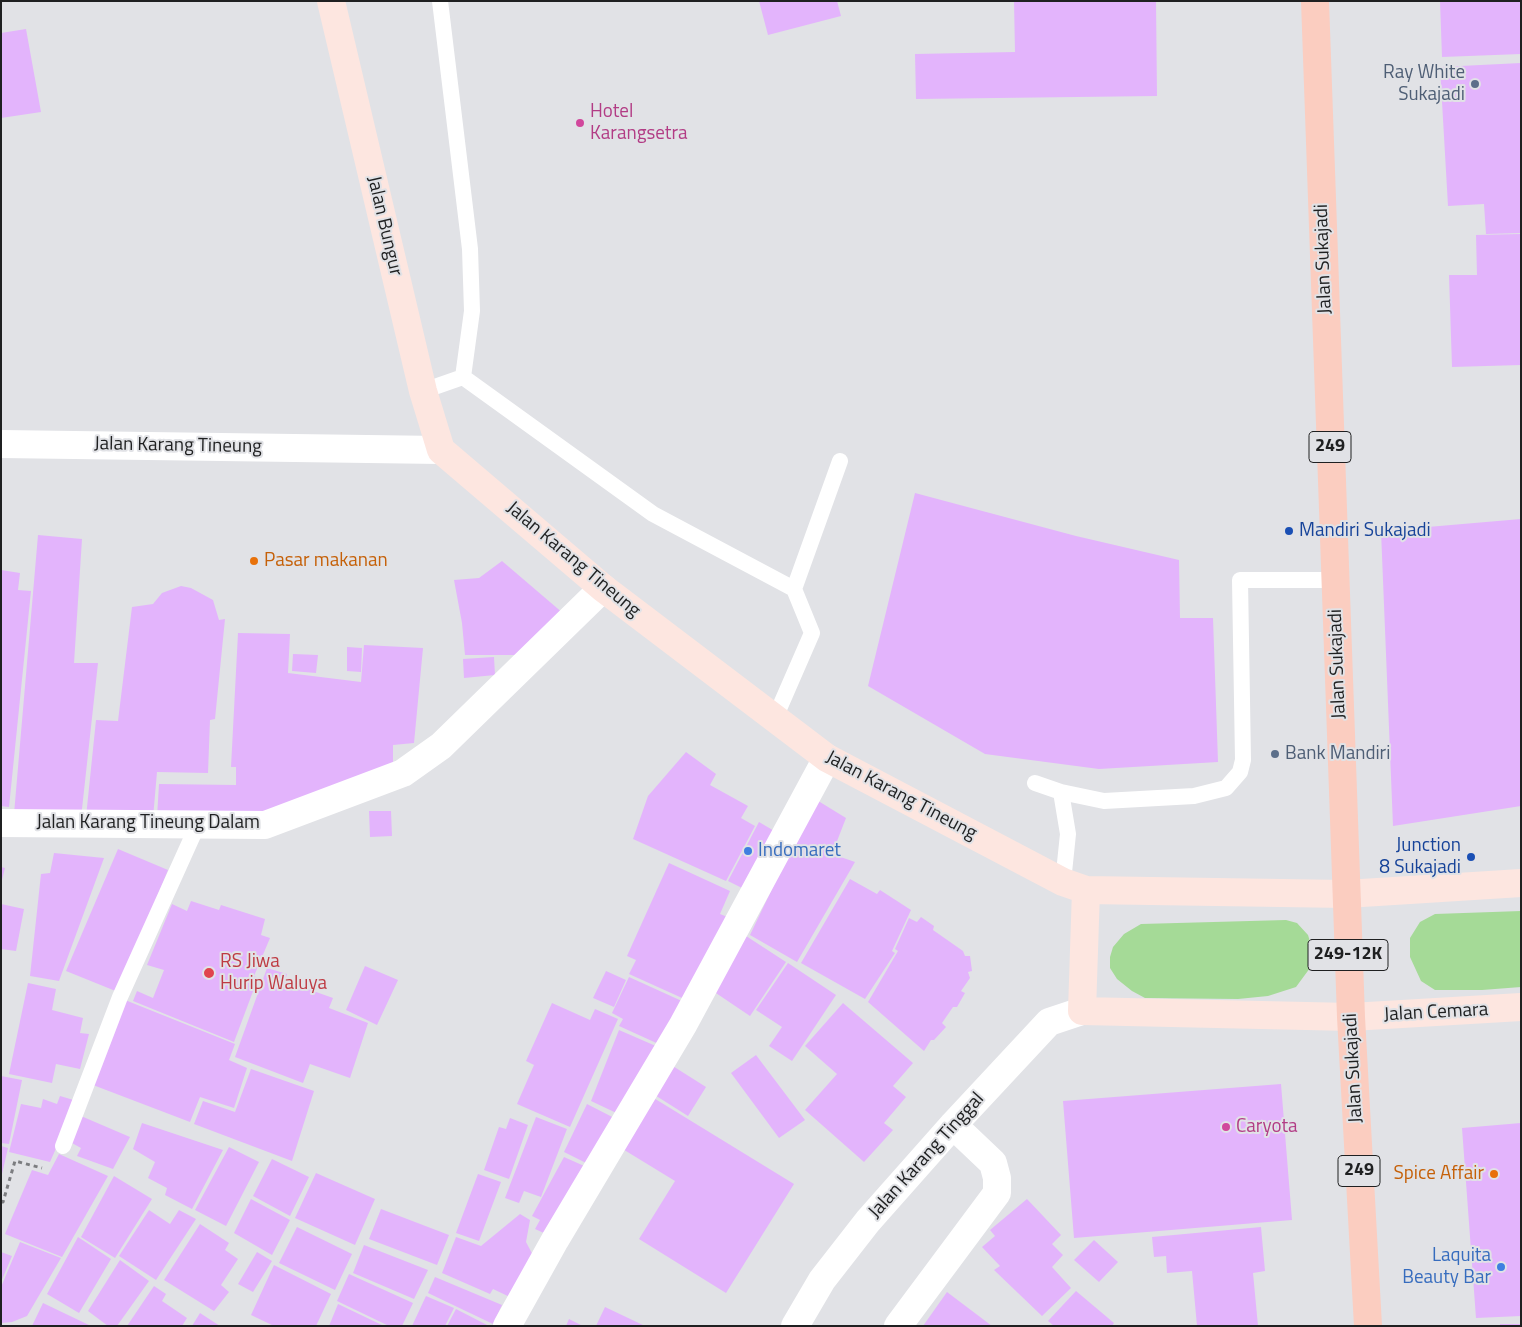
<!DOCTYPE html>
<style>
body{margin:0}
#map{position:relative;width:1522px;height:1327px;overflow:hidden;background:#e1e2e6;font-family:"Titillium Web",sans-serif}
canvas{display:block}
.frame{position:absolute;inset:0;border:2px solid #1f2021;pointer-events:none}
</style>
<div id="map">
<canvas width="1522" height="1327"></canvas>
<div class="frame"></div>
</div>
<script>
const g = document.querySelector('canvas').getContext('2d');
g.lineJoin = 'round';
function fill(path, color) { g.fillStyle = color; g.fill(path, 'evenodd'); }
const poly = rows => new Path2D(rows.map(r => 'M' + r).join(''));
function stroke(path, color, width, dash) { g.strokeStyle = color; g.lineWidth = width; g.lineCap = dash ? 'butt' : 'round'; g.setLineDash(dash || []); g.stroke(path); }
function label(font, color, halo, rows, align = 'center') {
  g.font = font + ' "Titillium Web",sans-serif'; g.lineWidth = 4; g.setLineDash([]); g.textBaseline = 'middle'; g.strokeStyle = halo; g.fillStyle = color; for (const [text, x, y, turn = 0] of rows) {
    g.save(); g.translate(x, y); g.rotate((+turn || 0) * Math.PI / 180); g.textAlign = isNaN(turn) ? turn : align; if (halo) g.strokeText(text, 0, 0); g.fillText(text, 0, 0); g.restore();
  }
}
fill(poly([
 [1521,911,1521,987,1482,990,1435,990,1421,981,1410,957,1410,938,1420,922,1435,914],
 [1286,920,1297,923,1308,935,1313,951,1310,968,1296,987,1268,996,1238,999,1145,998,1132,991,1117,979,1110,968,1110,957,1113,947,1124,934,1141,924]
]), '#a5da97');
fill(poly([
 [759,1,837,1,841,16,768,35],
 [1014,1,1156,1,1157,96,916,99,915,54,1015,52],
 [1440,1,1521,1,1521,54,1442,57],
 [26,29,41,112,1,118,1,33],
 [1521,63,1521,233,1486,234,1484,204,1448,206,1440,67],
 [1521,234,1521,365,1452,367,1449,275,1477,275,1476,235],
 [915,493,1076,536,1179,560,1180,618,1213,618,1218,762,1099,769,985,754,868,686],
 [1521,519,1521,806,1393,826,1381,531],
 [38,535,82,539,74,663,98,663,81,818,14,814],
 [502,561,564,614,523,655,465,655,462,623,454,580,479,578],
 [1,570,20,573,18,590,31,591,9,807,1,806],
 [181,586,191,588,213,600,219,620,225,619,215,719,210,720,208,773,157,772,153,818,86,817,96,720,118,721,132,607,153,604,162,593],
 [238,633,290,634,288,673,361,682,364,645,423,648,414,743,393,745,393,771,263,820,157,817,159,784,236,785,236,767,231,767],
 [347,647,362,648,361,672,347,671],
 [293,654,318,655,316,673,292,671],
 [494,657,495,675,464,678,463,659],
 [686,752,716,774,710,785,748,806,741,818,755,826,726,881,633,839,648,796],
 [815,799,846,818,832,854,855,862,797,962,750,935],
 [369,811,391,811,392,836,370,837],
 [759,822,776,832,746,890,728,881],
 [118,849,168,870,118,992,66,971],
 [54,853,104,858,59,981,30,976,41,874,50,873],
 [669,863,730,891,720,914,730,918,691,1002,629,974,636,960,627,956],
 [1,867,5,868,2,880,1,880],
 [850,879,877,894,880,890,911,910,892,951,895,953,865,999,801,963],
 [191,901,219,910,221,905,265,919,261,935,270,938,254,976,258,978,234,1042,133,1001,137,991,153,998,164,970,147,965,172,904,187,911],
 [1,904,24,909,16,951,1,949],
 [921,917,934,926,933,930,963,951,965,956,970,956,972,971,968,972,970,978,961,991,965,993,957,1007,953,1007,942,1023,946,1027,934,1040,931,1040,924,1051,868,1002,898,951,895,949,909,918,917,922],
 [743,934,786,962,750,1016,707,987],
 [788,963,836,995,792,1061,769,1046,782,1027,756,1010],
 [365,966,398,980,377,1025,346,1010],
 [267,968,287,974,285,981,333,998,329,1008,368,1023,350,1078,310,1064,303,1083,235,1057],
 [606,971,626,980,614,1007,593,998],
 [629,977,684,1002,663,1046,619,1026,623,1019,612,1013],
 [28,983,56,989,52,1010,83,1018,80,1033,89,1034,80,1069,56,1064,52,1083,9,1074],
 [125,1000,235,1044,229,1060,247,1068,234,1108,200,1097,190,1122,93,1085],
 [552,1003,590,1020,595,1009,618,1019,570,1127,517,1104,534,1065,526,1061],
 [843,1003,913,1063,893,1086,906,1097,884,1123,893,1130,864,1162,805,1110,837,1074,805,1046],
 [619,1030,665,1050,627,1118,591,1101],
 [756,1055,805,1120,779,1138,731,1073],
 [668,1063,706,1087,688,1116,650,1092],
 [251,1069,314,1091,292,1161,194,1124,203,1101,235,1112],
 [1,1076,22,1080,9,1144,1,1143],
 [1281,1084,1292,1220,1074,1238,1063,1101],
 [60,1096,77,1101,50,1162,9,1152,21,1104,41,1108,43,1099,57,1104],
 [652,1097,794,1184,726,1293,639,1239,675,1181,621,1148],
 [587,1104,622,1122,596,1168,564,1152],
 [81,1116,130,1137,113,1169,77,1156,81,1148,70,1142],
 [536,1117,567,1129,541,1197,524,1191,519,1203,505,1198],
 [510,1118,528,1125,509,1179,484,1170,499,1127,506,1129],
 [142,1123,223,1150,192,1209,165,1195,167,1188,148,1178,155,1162,133,1149],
 [1521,1123,1521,1316,1476,1318,1462,1128],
 [1,1146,8,1148,2,1174,1,1174],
 [229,1147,259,1162,226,1226,195,1210],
 [59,1154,108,1176,62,1257,5,1234,32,1170,48,1175],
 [564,1157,591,1169,555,1238,535,1229,540,1220,532,1216],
 [272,1159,309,1177,290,1216,253,1196],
 [316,1173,375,1199,355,1245,295,1218],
 [478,1174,501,1182,479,1241,456,1233],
 [114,1176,152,1199,115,1258,81,1237],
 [251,1199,290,1220,272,1255,234,1233],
 [1027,1199,1061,1235,1052,1244,1063,1255,1052,1267,1071,1288,1042,1316,994,1270,1000,1266,982,1247,995,1236,990,1230],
 [381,1209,449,1235,437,1265,369,1239],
 [149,1210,170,1224,179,1210,196,1219,156,1280,119,1256],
 [520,1214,530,1220,526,1242,536,1261,512,1298,493,1289,490,1294,442,1273,456,1237,481,1246],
 [200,1224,229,1243,225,1250,238,1259,221,1285,229,1292,214,1311,164,1280],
 [297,1227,352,1254,335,1290,279,1263],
 [1261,1227,1265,1271,1253,1273,1258,1326,1197,1326,1192,1271,1167,1273,1166,1256,1154,1257,1152,1237],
 [78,1237,111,1259,79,1313,47,1294],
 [1094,1240,1118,1262,1099,1282,1074,1260],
 [20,1242,61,1258,27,1316,12,1322,1,1323,1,1287],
 [364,1245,428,1270,414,1299,353,1273],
 [1,1252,12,1256,1,1282],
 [257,1252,272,1261,253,1292,238,1284],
 [120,1260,149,1281,117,1326,108,1326,88,1311],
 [274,1265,331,1294,316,1326,274,1326,251,1315],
 [349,1274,413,1303,402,1326,389,1326,337,1301],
 [435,1277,502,1305,493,1324,428,1293],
 [154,1286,166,1294,162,1301,187,1318,182,1326,127,1326],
 [1076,1291,1114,1323,1112,1326,1054,1326,1048,1321],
 [947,1292,992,1326,923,1326],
 [426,1296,454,1308,445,1326,412,1326],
 [43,1303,91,1326,32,1326],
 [338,1304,384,1326,329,1326],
 [605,1307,645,1326,596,1326],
 [456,1309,489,1326,447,1326],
 [200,1313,220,1326,192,1326],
 [569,1319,583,1326,566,1326],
 [1500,1324,1521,1324,1521,1326,1500,1326]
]), '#e3b4fc');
stroke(poly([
 [1,1202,3,1202,15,1161,42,1168]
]), '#7c7d80', 3, [4, 4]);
stroke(poly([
 [463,377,653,514,794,589],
 [423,391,463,377,472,311,470,249,440,1],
 [775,718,812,633,794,589,840,461],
 [1035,783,1061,792,1104,801,1194,796,1226,788,1240,772,1243,760,1240,580,1335,580],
 [1061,792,1068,834,1063,882],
 [63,1146,120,997,198,824]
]), '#fff', 16);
stroke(poly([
 [1,444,441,450],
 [1,823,265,825,403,773,441,746,603,588],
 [507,1326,555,1240,683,1025,827,758],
 [795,1326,822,1280,868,1221,953,1125,1049,1022,1082,1011],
 [898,1326,997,1193,997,1178,993,1163,953,1125]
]), '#fff', 28);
stroke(poly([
 [331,1,423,391,441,450,603,588,827,758,1063,882,1086,890,1346,894,1521,883],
 [1086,890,1082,1011,1351,1017,1521,1007]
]), '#fde6e0', 28);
stroke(poly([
 [1315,1,1351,1017,1368,1326]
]), '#fbcdc0', 28);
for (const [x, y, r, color] of [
 [1475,84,5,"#5c6f8a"],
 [580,123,5,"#d1479c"],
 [1289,531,5,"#1a4fb4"],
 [254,561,5,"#e8710a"],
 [1275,754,5,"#5c6f8a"],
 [748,851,5,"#3f7fe0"],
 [1471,857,5,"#1a4fb4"],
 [209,973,6,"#e0444e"],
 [1226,1127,5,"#d1479c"],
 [1494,1174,5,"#e8710a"],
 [1501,1267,5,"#3f7fe0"]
]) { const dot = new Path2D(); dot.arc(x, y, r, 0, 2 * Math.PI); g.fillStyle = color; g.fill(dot); stroke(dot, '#e1e2e6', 2); }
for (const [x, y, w] of [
 [1330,447,42],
 [1348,955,80],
 [1359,1171,42]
]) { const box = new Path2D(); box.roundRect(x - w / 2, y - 15.5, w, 31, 4); g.fillStyle = '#e1e2e6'; g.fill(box); stroke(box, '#1f2021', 1); }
label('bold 18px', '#1f2021', null, [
 ["249",1330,447],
 ["249-12K",1348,955],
 ["249",1359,1171]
]);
label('19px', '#4e5e75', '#e1e2e6', [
 ["Ray White",1465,73],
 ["Sukajadi",1465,95],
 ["Bank Mandiri",1285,754,"left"]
], 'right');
label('19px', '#b23c85', '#e1e2e6', [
 ["Hotel",590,112],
 ["Karangsetra",590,134],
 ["Caryota",1236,1127]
], 'left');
label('19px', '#1f2021', '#e1e2e6', [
 ["Jalan Bungur",384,226,77],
 ["Jalan Sukajadi",1324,259,-92],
 ["Jalan Karang Tineung",178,446,1],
 ["Jalan Karang Tineung",573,560,40],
 ["Jalan Sukajadi",1338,664,-92],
 ["Jalan Karang Tineung",901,796,28],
 ["Jalan Karang Tineung Dalam",148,823],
 ["Jalan Cemara",1436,1013,-3],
 ["Jalan Sukajadi",1354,1068,-93],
 ["Jalan Karang Tinggal",927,1156,-48]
]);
label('19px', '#164399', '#e1e2e6', [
 ["Mandiri Sukajadi",1299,531],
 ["Junction",1461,846,"right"],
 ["8 Sukajadi",1461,868,"right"]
], 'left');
label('19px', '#c56008', '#e1e2e6', [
 ["Pasar makanan",264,561],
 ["Spice Affair",1484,1174,"right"]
], 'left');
label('19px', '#366cbe', '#e1e2e6', [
 ["Indomaret",758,851],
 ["Laquita",1491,1256,"right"],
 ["Beauty Bar",1491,1278,"right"]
], 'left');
label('19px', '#be3a42', '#e1e2e6', [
 ["RS Jiwa",220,962],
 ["Hurip Waluya",220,984]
], 'left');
</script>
